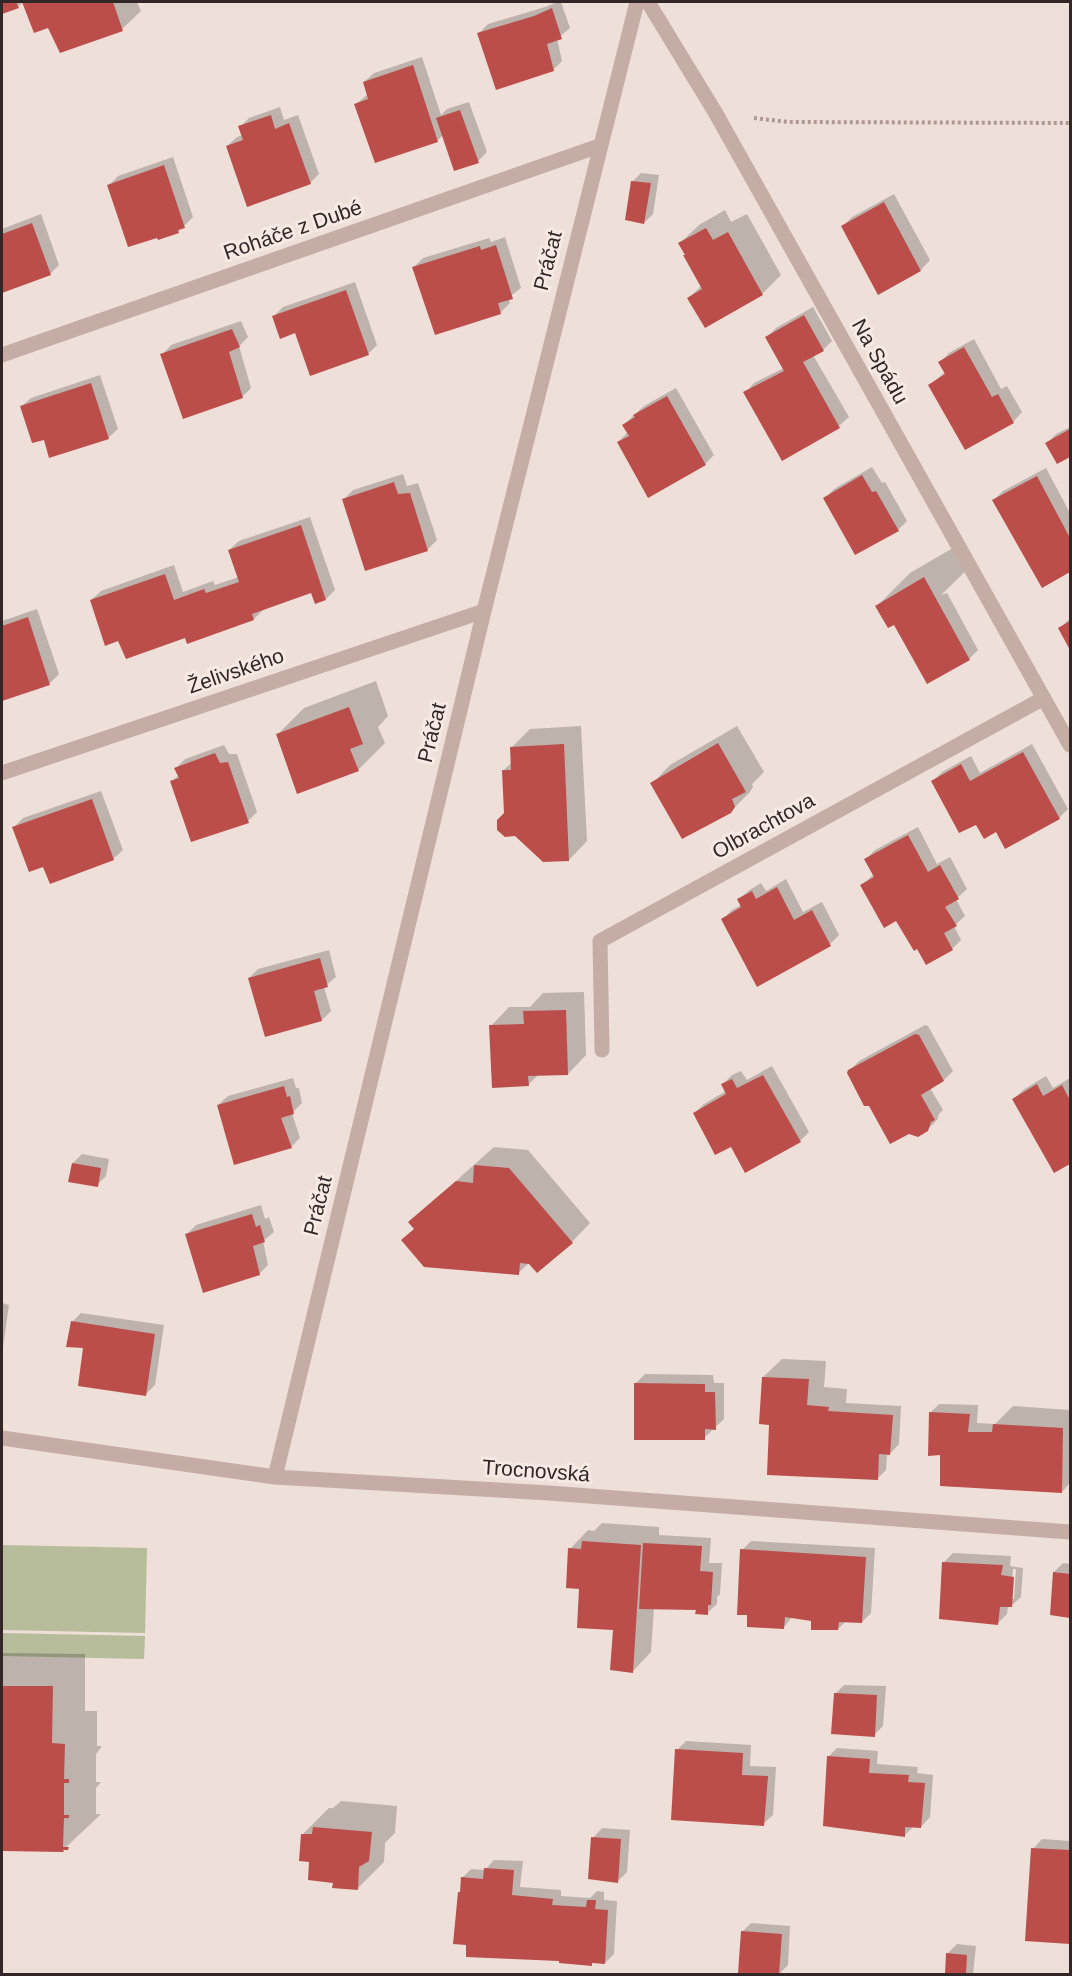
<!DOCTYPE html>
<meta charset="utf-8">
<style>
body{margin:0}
#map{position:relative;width:1072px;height:1976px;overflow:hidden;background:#eedfd8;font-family:Helvetica,sans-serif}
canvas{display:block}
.frame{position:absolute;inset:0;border:3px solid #322726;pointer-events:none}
</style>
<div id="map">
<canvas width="1072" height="1976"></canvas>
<div class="frame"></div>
</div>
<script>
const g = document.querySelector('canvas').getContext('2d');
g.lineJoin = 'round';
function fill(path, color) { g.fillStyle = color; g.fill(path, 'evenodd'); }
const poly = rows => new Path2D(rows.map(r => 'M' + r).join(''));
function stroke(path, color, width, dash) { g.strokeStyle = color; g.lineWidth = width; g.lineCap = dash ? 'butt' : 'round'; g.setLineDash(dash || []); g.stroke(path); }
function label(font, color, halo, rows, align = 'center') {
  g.font = font + ' Helvetica,sans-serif'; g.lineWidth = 6; g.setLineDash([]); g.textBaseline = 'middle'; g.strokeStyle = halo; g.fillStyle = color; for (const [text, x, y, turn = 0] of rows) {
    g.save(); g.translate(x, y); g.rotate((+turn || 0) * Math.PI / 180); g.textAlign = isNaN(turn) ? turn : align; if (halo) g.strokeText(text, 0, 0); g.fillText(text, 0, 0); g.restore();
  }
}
fill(poly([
 [2,1545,147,1548,145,1633,2,1630],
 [2,1633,145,1636,144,1659,2,1656]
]), '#b7bc9a');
fill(poly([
 [2,2,137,2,141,11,122,29,49,26,34,31,23,2,18,7,2,13],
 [558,2,561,2,570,28,557,39,562,61,553,70,479,33,488,24,545,7],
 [422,57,441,115,447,109,469,102,487,152,478,161,443,135,437,141,356,104,368,94,364,82,374,73],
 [280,107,284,120,298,115,319,174,310,183,227,146,237,137,243,135,240,127,249,118],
 [173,157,193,217,178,232,108,186,118,176],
 [641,173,659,175,653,214,644,223,632,182],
 [894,194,930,260,921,270,879,293,843,226,852,217],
 [725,210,731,222,747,214,781,275,762,294,705,326,689,298,701,286,680,243,699,225],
 [41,214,59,265,50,274,2,291,2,229],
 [505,237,521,288,508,298,510,303,501,312,435,333,414,267,423,258,489,238,491,242],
 [355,282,377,345,368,354,296,331,274,316,283,307],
 [813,307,832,341,823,350,813,355,849,417,839,426,782,459,745,393,754,383,784,368,767,337,776,328],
 [241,321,248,337,239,346,251,388,242,397,162,355,171,345],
 [974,339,1001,389,1007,386,1022,412,1013,422,930,385,945,372,940,362,949,353],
 [100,375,118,429,108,438,44,438,21,407,31,398],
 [676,388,714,455,705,464,618,442,628,432,624,425,633,416,644,406],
 [1070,427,1070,455,1057,462,1047,443,1056,434],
 [872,467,882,483,885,482,907,521,898,530,825,498,834,489],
 [1046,468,1070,513,1070,571,1043,586,994,500,1003,491],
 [403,474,407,486,418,483,437,540,428,549,366,570,344,499,353,490],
 [310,517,335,590,326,599,311,591,263,610,254,619,186,636,119,640,91,600,101,591,174,565,183,592,213,581,215,585,239,577,229,550,239,541],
 [958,545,970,567,941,595,947,593,978,650,969,659,877,606,910,573],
 [37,609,59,674,50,683,2,699,2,621],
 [1070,618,1070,647,1060,628],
 [376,681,388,716,378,727,385,743,358,770,277,735,304,708],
 [581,726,587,841,569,860,503,771,512,762,511,748,530,729],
 [737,726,764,772,752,784,753,787,749,793,730,812,652,784,670,765],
 [1032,744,1068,809,1059,818,996,830,977,823,933,781,942,772,971,756,980,773],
 [224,745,229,754,237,754,257,812,248,821,172,781,179,775,176,768,185,759],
 [101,791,123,850,113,859,44,865,14,827,23,818],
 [918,827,937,864,950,857,967,889,956,899,965,916,954,926,961,940,952,949,917,947,897,918,862,885,874,874,866,859,875,850],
 [786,879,803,912,822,902,839,935,830,944,757,985,723,919,732,910,741,905,739,900,748,891,761,883,766,891],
 [329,950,336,977,324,987,331,1011,322,1020,249,978,258,969],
 [584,992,586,1055,568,1074,539,1074,528,1085,491,1026,509,1007,530,1007,543,993],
 [925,1025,928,1026,953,1071,944,1080,930,1088,943,1110,939,1114,937,1120,927,1130,849,1071,859,1061],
 [772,1066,809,1132,800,1141,695,1113,704,1104,726,1091,723,1084,732,1075,741,1071,747,1080],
 [1046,1076,1053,1088,1070,1078,1070,1162,1054,1171,1014,1099,1023,1090],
 [293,1078,296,1088,299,1088,302,1103,292,1113,300,1138,291,1147,218,1105,228,1096],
 [494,1147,528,1150,590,1223,572,1242,529,1263,518,1273,403,1240,415,1228,410,1222],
 [82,1154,109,1159,106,1176,97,1185,73,1163],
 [261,1205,265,1219,269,1217,274,1232,263,1241,268,1265,259,1274,187,1234,196,1225],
 [2,1303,9,1305,2,1354],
 [81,1313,164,1325,155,1385,146,1394,72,1322],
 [782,1359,826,1361,824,1387,847,1389,846,1403,901,1406,899,1444,890,1454,887,1453,886,1470,877,1479,771,1423,763,1377],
 [645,1374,713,1375,714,1383,724,1383,724,1419,704,1438,636,1383],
 [939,1404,978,1405,977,1423,995,1424,1013,1406,1070,1410,1070,1483,1062,1492,930,1413],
 [602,1523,659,1527,659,1535,711,1538,709,1563,722,1563,720,1594,717,1597,717,1604,707,1613,697,1609,654,1608,651,1652,633,1671,615,1629,581,1588,570,1549,588,1530,594,1531],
 [751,1541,875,1548,871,1613,862,1622,846,1621,838,1629,812,1619,793,1616,783,1628,742,1550],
 [953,1553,1011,1556,1010,1566,1023,1568,1021,1597,1011,1606,1008,1606,1007,1614,998,1623,944,1562],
 [1013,1569,1016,1569,1014,1599,1011,1599],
 [1063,1563,1070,1564,1070,1616,1052,1613,1054,1572],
 [2,1653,85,1654,85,1711,97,1711,97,1746,102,1746,96,1754,96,1782,101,1782,96,1788,96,1814,101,1814,63,1850,2,1850],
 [844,1685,886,1686,883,1726,874,1735,835,1694],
 [686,1741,751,1745,750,1766,776,1767,773,1815,763,1824,677,1750],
 [837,1748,878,1751,877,1764,918,1767,917,1773,933,1775,930,1817,921,1827,914,1826,904,1836,828,1757],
 [341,1801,397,1806,395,1833,385,1843,384,1862,357,1889,311,1860,303,1834,329,1808,333,1808],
 [602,1828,630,1830,627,1872,618,1881,593,1838],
 [1042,1839,1070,1841,1070,1942,1027,1939,1033,1849],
 [494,1860,523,1861,520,1887,561,1890,561,1896,590,1898,597,1891,604,1892,604,1900,617,1901,614,1954,605,1963,593,1962,591,1964,462,1878,471,1869,485,1870],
 [751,1923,790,1926,788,1965,779,1974,739,1972,742,1932],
 [957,1944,976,1946,973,1974,946,1974,948,1953]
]), '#0003');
fill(poly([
 [2,2,16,2,19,8,2,14],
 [22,2,113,2,123,31,60,53,48,28,34,33],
 [552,8,562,39,547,44,554,71,496,90,477,33,534,16],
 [413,65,438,142,375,163,354,104,368,99,363,82],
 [460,110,479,163,454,171,436,118],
 [271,115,275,129,289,123,311,184,247,207,226,146,243,140,238,126],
 [164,165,185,228,178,230,179,233,158,240,157,238,128,247,107,185],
 [631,181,651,183,644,224,625,220],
 [884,202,921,271,878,295,841,226],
 [32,223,51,275,2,293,2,234],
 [706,228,713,240,728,232,763,295,705,328,687,298,702,289,683,255,685,255,678,243],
 [496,245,513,299,498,303,501,314,435,335,412,267,480,246,481,250],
 [346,290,369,355,310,376,295,333,280,339,272,316],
 [804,315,824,351,803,362,840,428,782,461,743,392,784,371,765,337],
 [232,329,240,347,229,352,243,398,183,419,160,354],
 [964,347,992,397,998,394,1014,423,965,450,928,385,945,374,938,362],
 [91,383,109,439,49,458,44,440,32,443,20,406],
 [667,396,706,465,648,498,617,442,629,436,622,425,635,417,633,415],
 [1070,429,1070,457,1057,464,1045,443],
 [862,475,872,492,876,491,899,531,855,555,823,498],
 [1037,476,1070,538,1070,572,1042,588,992,500],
 [394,482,398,494,410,493,428,551,365,571,342,499],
 [301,525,326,600,315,604,311,593,252,614,254,620,187,644,185,638,126,659,118,641,105,646,90,600,165,574,174,600,204,589,206,593,239,582,228,550],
 [924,577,970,660,927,684,894,625,888,628,875,606],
 [28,617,50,685,2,701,2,626],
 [1070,621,1070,650,1058,628],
 [349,707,363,744,350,749,359,771,297,794,276,734],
 [718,743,746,792,732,799,735,807,731,813,682,839,650,783],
 [564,744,569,861,543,862,515,836,505,837,497,830,497,820,504,813,502,770,511,770,510,747],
 [1023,752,1060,819,1005,849,996,832,984,839,976,825,959,833,931,781,961,764,970,781],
 [215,753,220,763,228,762,249,823,191,842,170,781,179,778,174,768],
 [92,799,114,860,50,884,43,867,29,872,12,827],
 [908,835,928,872,940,865,959,899,945,907,957,926,944,933,953,950,926,965,917,949,914,951,896,921,884,928,860,885,874,877,864,859],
 [777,887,794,920,812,910,831,946,757,987,721,919,741,907,737,899,752,891,756,899],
 [320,958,328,987,314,991,322,1021,265,1037,248,978],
 [566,1010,568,1075,528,1076,529,1086,492,1088,489,1025,524,1024,523,1011],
 [915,1034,919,1035,944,1081,921,1095,935,1120,931,1122,928,1131,918,1137,909,1134,890,1144,869,1106,864,1106,847,1073,848,1070],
 [763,1075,801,1142,745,1173,731,1147,715,1155,693,1113,726,1094,721,1084,732,1079,737,1088],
 [1037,1084,1043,1096,1062,1085,1070,1100,1070,1164,1054,1173,1012,1099],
 [284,1086,287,1097,290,1096,294,1114,281,1118,292,1148,234,1165,217,1105],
 [72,1163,101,1168,98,1187,68,1182],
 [474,1165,509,1168,573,1243,537,1273,529,1264,520,1263,519,1275,424,1267,401,1240,414,1229,408,1222,456,1181,473,1183],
 [252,1214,256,1227,260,1225,265,1242,253,1246,260,1275,203,1293,185,1234],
 [71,1321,155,1334,146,1396,78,1386,83,1348,66,1347],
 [762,1377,809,1379,807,1405,829,1407,828,1411,893,1415,890,1455,879,1454,878,1480,767,1475,769,1425,759,1424],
 [634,1383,705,1384,705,1392,715,1392,716,1430,705,1429,705,1440,634,1440],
 [929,1412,970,1414,968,1432,992,1432,993,1424,1063,1428,1062,1493,940,1486,940,1455,928,1456],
 [582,1541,641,1545,633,1673,610,1670,613,1630,577,1628,579,1589,566,1588,568,1548,581,1549],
 [643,1543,702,1546,700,1571,713,1572,711,1605,708,1605,708,1615,695,1614,696,1610,639,1609],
 [740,1549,866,1557,862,1623,839,1622,838,1630,811,1630,811,1621,785,1617,784,1629,747,1627,747,1615,737,1615],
 [942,1562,1003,1565,1001,1575,1014,1577,1012,1607,1000,1607,998,1625,939,1619],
 [1053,1572,1070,1574,1070,1618,1050,1615],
 [2,1686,53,1686,52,1743,65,1744,64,1779,69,1779,69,1783,64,1783,64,1815,69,1815,69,1818,64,1818,63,1847,69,1847,68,1850,63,1850,64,1852,2,1851],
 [834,1693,877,1695,875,1737,831,1734],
 [675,1749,743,1753,742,1775,768,1776,764,1826,671,1820],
 [827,1756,870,1759,869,1773,909,1775,908,1782,925,1783,921,1828,905,1827,905,1837,823,1826],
 [313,1827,372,1832,369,1861,359,1867,358,1890,332,1888,333,1883,308,1880,309,1862,299,1861,301,1834,312,1834],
 [591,1837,621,1839,618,1883,588,1879],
 [1031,1848,1070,1850,1070,1944,1025,1941],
 [484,1868,514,1870,512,1895,553,1899,552,1905,586,1907,587,1900,596,1900,595,1909,608,1910,605,1964,592,1963,592,1966,559,1963,559,1961,466,1957,466,1945,453,1944,458,1892,460,1892,461,1877,483,1879],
 [741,1931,782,1934,779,1974,738,1973],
 [946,1953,967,1955,966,1974,945,1974]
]), '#bb4d4a');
stroke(poly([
 [754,118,788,122,1070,123]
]), '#b09790', 4, [3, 3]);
stroke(poly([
 [648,2,715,112,1070,745],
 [2,355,599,146],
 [2,773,484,611],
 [602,1050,600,941,1044,698],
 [2,1438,275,1477,549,1493,1070,1532],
 [275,1477,484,611,637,2]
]), '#c5ada6', 15);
label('21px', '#322726', '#f7eae4', [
 ["Roháče z Dubé",293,231,-19],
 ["Práčat",549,261,-76],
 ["Na Spádu",879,362,61],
 ["Želivského",236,672,-19],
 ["Práčat",433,733,-76],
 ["Olbrachtova",764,827,-29],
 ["Práčat",319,1206,-76],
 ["Trocnovská",536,1472,4]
]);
</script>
